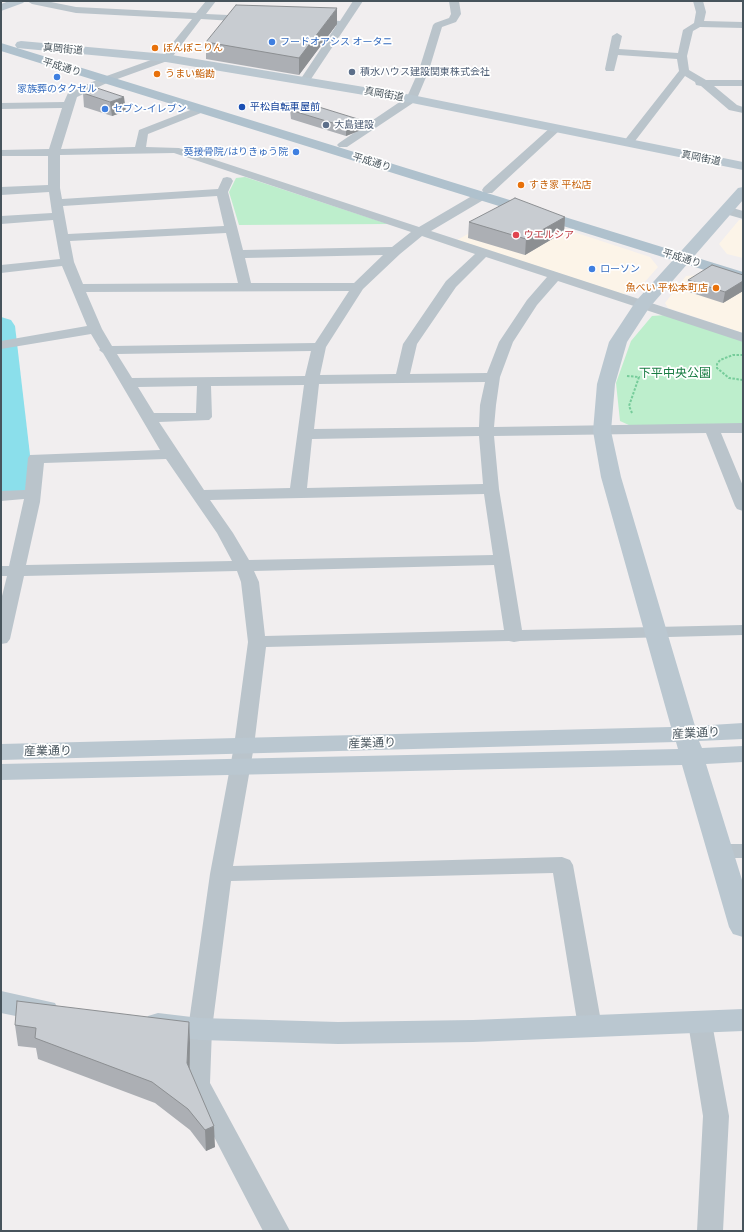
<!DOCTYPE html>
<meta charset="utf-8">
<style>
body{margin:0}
#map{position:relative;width:744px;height:1232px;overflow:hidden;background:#f1eeef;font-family:Lato,sans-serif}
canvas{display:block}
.frame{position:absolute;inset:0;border:2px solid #47545c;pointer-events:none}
</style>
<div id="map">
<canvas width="744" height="1232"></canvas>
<div class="frame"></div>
</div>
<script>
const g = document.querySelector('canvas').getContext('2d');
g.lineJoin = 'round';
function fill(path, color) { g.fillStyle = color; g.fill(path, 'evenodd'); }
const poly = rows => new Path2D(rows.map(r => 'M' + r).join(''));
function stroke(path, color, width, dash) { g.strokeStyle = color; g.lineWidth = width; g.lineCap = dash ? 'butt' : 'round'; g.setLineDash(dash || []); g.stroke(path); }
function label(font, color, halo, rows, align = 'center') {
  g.font = font + ' Lato,"Noto Sans JP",sans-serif'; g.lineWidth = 3.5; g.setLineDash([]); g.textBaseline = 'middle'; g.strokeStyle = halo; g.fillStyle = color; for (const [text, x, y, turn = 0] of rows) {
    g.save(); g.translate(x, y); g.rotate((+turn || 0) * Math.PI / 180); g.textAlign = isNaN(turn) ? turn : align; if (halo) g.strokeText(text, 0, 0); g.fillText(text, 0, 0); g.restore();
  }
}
fill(poly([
 [510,211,650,257,658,267,635,293,623,294,457,240],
 [739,220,743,220,743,258,727,254,719,244],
 [711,274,743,285,743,333,668,308,665,303,686,276]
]), '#fcf4e8');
fill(poly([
 [245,177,388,224,239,225,229,192,236,178],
 [666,315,743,341,743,424,631,426,620,421,616,383,631,341,652,316]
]), '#bdeecc');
fill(poly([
 [1,317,11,320,15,326,32,472,30,486,25,493,13,496,1,493,1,317]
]), '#8bdfeb');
stroke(poly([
 [743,355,733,355,720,360,717,364,717,368,729,378,743,380],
 [627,376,639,377,629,406,632,413]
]), '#76cc9a', 2, [2.5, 1.5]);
fill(poly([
 [27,1,46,1,76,7,196,13,206,1,216,1,206,14,250,16,255,19,250,22,201,19,170,60,109,82,77,97,61,149,135,147,139,130,198,107,206,107,207,109,206,111,148,134,146,147,179,148,419,227,477,193,485,193,487,196,485,199,431,231,743,333,743,342,558,281,537,305,513,342,500,377,496,405,494,427,743,423,743,433,721,433,743,486,743,511,737,509,735,506,706,433,494,436,499,489,522,630,743,625,743,635,520,641,514,642,509,641,266,647,254,746,233,866,562,857,570,860,573,865,602,1027,598,1034,590,1036,582,1034,578,1027,553,873,231,881,212,1029,210,1083,290,1231,263,1231,186,1083,188,1029,210,874,234,746,248,642,241,582,237,571,24,576,10,639,7,643,1,644,1,600,7,576,1,576,1,566,9,566,24,499,1,501,1,491,25,490,28,458,30,455,160,450,103,353,99,350,100,349,91,334,1,349,1,341,87,326,62,266,1,273,1,265,60,259,53,220,1,224,1,216,52,213,49,192,1,195,1,187,48,185,48,156,1,156,1,150,49,149,62,108,1,109,1,103,64,102,68,93,101,78,162,56,192,19,76,13,32,4,27,1],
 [174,153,411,232,392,247,243,250,228,192,233,181,231,178,227,177,223,178,218,189,62,199,60,188,60,155,174,153],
 [217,196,224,226,68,234,63,206,217,196],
 [226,233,238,283,83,284,74,262,70,241,226,233],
 [422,236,475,254,446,281,403,344,396,374,320,375,326,347,363,289,400,254,422,236],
 [383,255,354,283,251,283,245,258,383,255],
 [486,257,547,277,527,300,499,342,487,373,410,374,417,344,456,287,486,257],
 [349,291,315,343,112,346,102,329,86,292,349,291],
 [311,351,305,376,132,378,117,354,311,351],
 [485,382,480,405,479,427,314,429,319,384,485,382],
 [304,385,290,488,204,490,159,422,209,420,212,417,211,386,304,385],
 [197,386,196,413,154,413,138,387,197,386],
 [479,436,483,484,307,488,312,439,479,436],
 [166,459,217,533,232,561,26,565,40,502,44,463,166,459],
 [484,494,493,555,249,560,233,533,210,500,484,494],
 [494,565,504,630,265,636,259,582,254,571,494,565],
 [353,1,363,1,309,82,301,82,300,80,336,26,313,25,308,22,313,19,340,21,353,1],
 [449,1,459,1,461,14,456,22,442,27,429,70,416,101,347,147,339,147,337,145,339,143,407,97,419,70,433,25,435,23,449,18,451,14,449,1],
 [693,1,703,1,706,12,704,21,743,22,743,28,700,27,693,31,687,56,689,70,706,80,743,80,743,86,714,86,737,105,743,107,743,113,729,110,701,86,696,85,695,82,685,76,632,145,624,145,622,143,624,141,679,71,677,59,618,55,614,71,606,71,605,69,612,36,617,33,622,36,619,49,678,53,683,30,694,23,696,12,693,1],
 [555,126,559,127,561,129,559,131,492,193,484,193,482,190,484,187,551,127,555,126],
 [726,206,743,211,743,219,722,213,720,210,722,207,726,206],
 [720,844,743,844,743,858,720,858,712,856,709,851,712,846,720,844],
 [700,1014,708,1017,712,1023,729,1116,723,1231,697,1231,703,1116,688,1023,692,1017,700,1014]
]), '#bac4cb');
fill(poly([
 [9,1,25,1,23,3,1,11,1,4,9,1],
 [21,41,166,54,412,95,743,162,743,170,412,103,166,62,17,48,15,45,17,42,21,41],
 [743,187,743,200,649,308,627,342,615,384,611,431,621,477,695,726,743,723,743,739,699,741,702,748,743,746,743,762,706,764,743,883,743,937,733,934,729,927,682,765,1,780,1,764,678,749,676,742,1,760,1,744,671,727,601,477,593,431,597,384,609,342,636,301,738,188,743,187],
 [1,991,55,1003,59,1011,55,1019,45,1022,1,1013,1,991],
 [743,1009,743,1031,473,1042,338,1044,200,1040,158,1035,148,1032,143,1024,148,1016,158,1013,200,1018,338,1022,473,1020,743,1009]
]), '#bac7d0');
fill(poly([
 [1,43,743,272,743,282,1,51,1,43]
]), '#afc1cd');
fill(poly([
 [337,24,299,75,206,59,206,42],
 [97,88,126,111,112,116,84,107,83,93],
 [290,110,361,130,346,136,291,119],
 [565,217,564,232,525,255,468,238,469,222],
 [743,275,743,291,723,303,686,291,688,280],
 [189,1022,190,1043,190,1069,215,1147,206,1151,190,1130,155,1103,38,1059,36,1048,18,1046,15,1025]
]), '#acafb4');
fill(poly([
 [337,8,337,24,299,75,299,58],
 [124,97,126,111,112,116,110,102],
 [361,120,361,130,346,136,346,127],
 [565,217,564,232,525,255,526,239],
 [743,281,743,291,723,303,725,292],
 [189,1022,190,1043,189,1084,187,1063],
 [214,1126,215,1147,206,1151,205,1130]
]), '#8c8f92');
const building = poly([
 [236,5,337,8,299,58,206,42,236,5],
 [97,88,124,97,110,102,83,93,97,88],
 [306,103,361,120,346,127,290,110,306,103],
 [515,198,565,217,526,239,469,222,515,198],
 [712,265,743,275,743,281,725,292,688,280,712,265],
 [17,1001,189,1022,187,1063,214,1126,205,1130,188,1109,152,1082,35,1038,36,1028,15,1025,17,1001]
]);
fill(building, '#c8ccd1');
stroke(building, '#8c8f92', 1);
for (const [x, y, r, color] of [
 [272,42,4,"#3f7fe0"],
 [155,48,4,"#e8710a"],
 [352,72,4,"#5c6f8a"],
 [157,74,4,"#e8710a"],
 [57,77,4,"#3f7fe0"],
 [242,107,4,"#1a4fb4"],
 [105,109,4,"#3f7fe0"],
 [326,125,4,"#5c6f8a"],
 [296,152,4,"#3f7fe0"],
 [521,185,4,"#e8710a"],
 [516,235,4,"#e0444e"],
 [592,269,4,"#3f7fe0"],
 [716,288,4,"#e8710a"]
]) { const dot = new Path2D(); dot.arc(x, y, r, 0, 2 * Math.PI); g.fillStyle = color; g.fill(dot); stroke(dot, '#fff', 1.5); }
label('10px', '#366cbe', '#fff', [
 ["フードオアシス オータニ",280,42],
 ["家族葬のタクセル",57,89,"center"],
 ["セブン-イレブン",113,109],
 ["葵接骨院/はりきゅう院",288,152,"right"],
 ["ローソン",600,269]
], 'left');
label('10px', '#c56008', '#fff', [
 ["ぽんぽこりん",163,48],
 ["うまい鮨勘",165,74],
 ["すき家 平松店",529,185],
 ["魚べい 平松本町店",708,288,"right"]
], 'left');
label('10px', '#47545c', '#fff', [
 ["真岡街道",63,49,5],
 ["平成通り",62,67,17],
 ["真岡街道",384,94,10],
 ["真岡街道",701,158,11],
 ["平成通り",372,162,17],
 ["平成通り",682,258,17]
]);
label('10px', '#4e5e75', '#fff', [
 ["積水ハウス建設関東株式会社",360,72],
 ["大島建設",334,125]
], 'left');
label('10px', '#164399', '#fff', [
 ["平松自転車屋前",250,107]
], 'left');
label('10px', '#be3a42', '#fff', [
 ["ウエルシア",524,235]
], 'left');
label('12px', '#187c42', '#fff', [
 ["下平中央公園",675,373]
]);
label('12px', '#47545c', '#fff', [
 ["産業通り",696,733,-3],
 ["産業通り",372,743,-2],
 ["産業通り",48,751,-1]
]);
</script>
